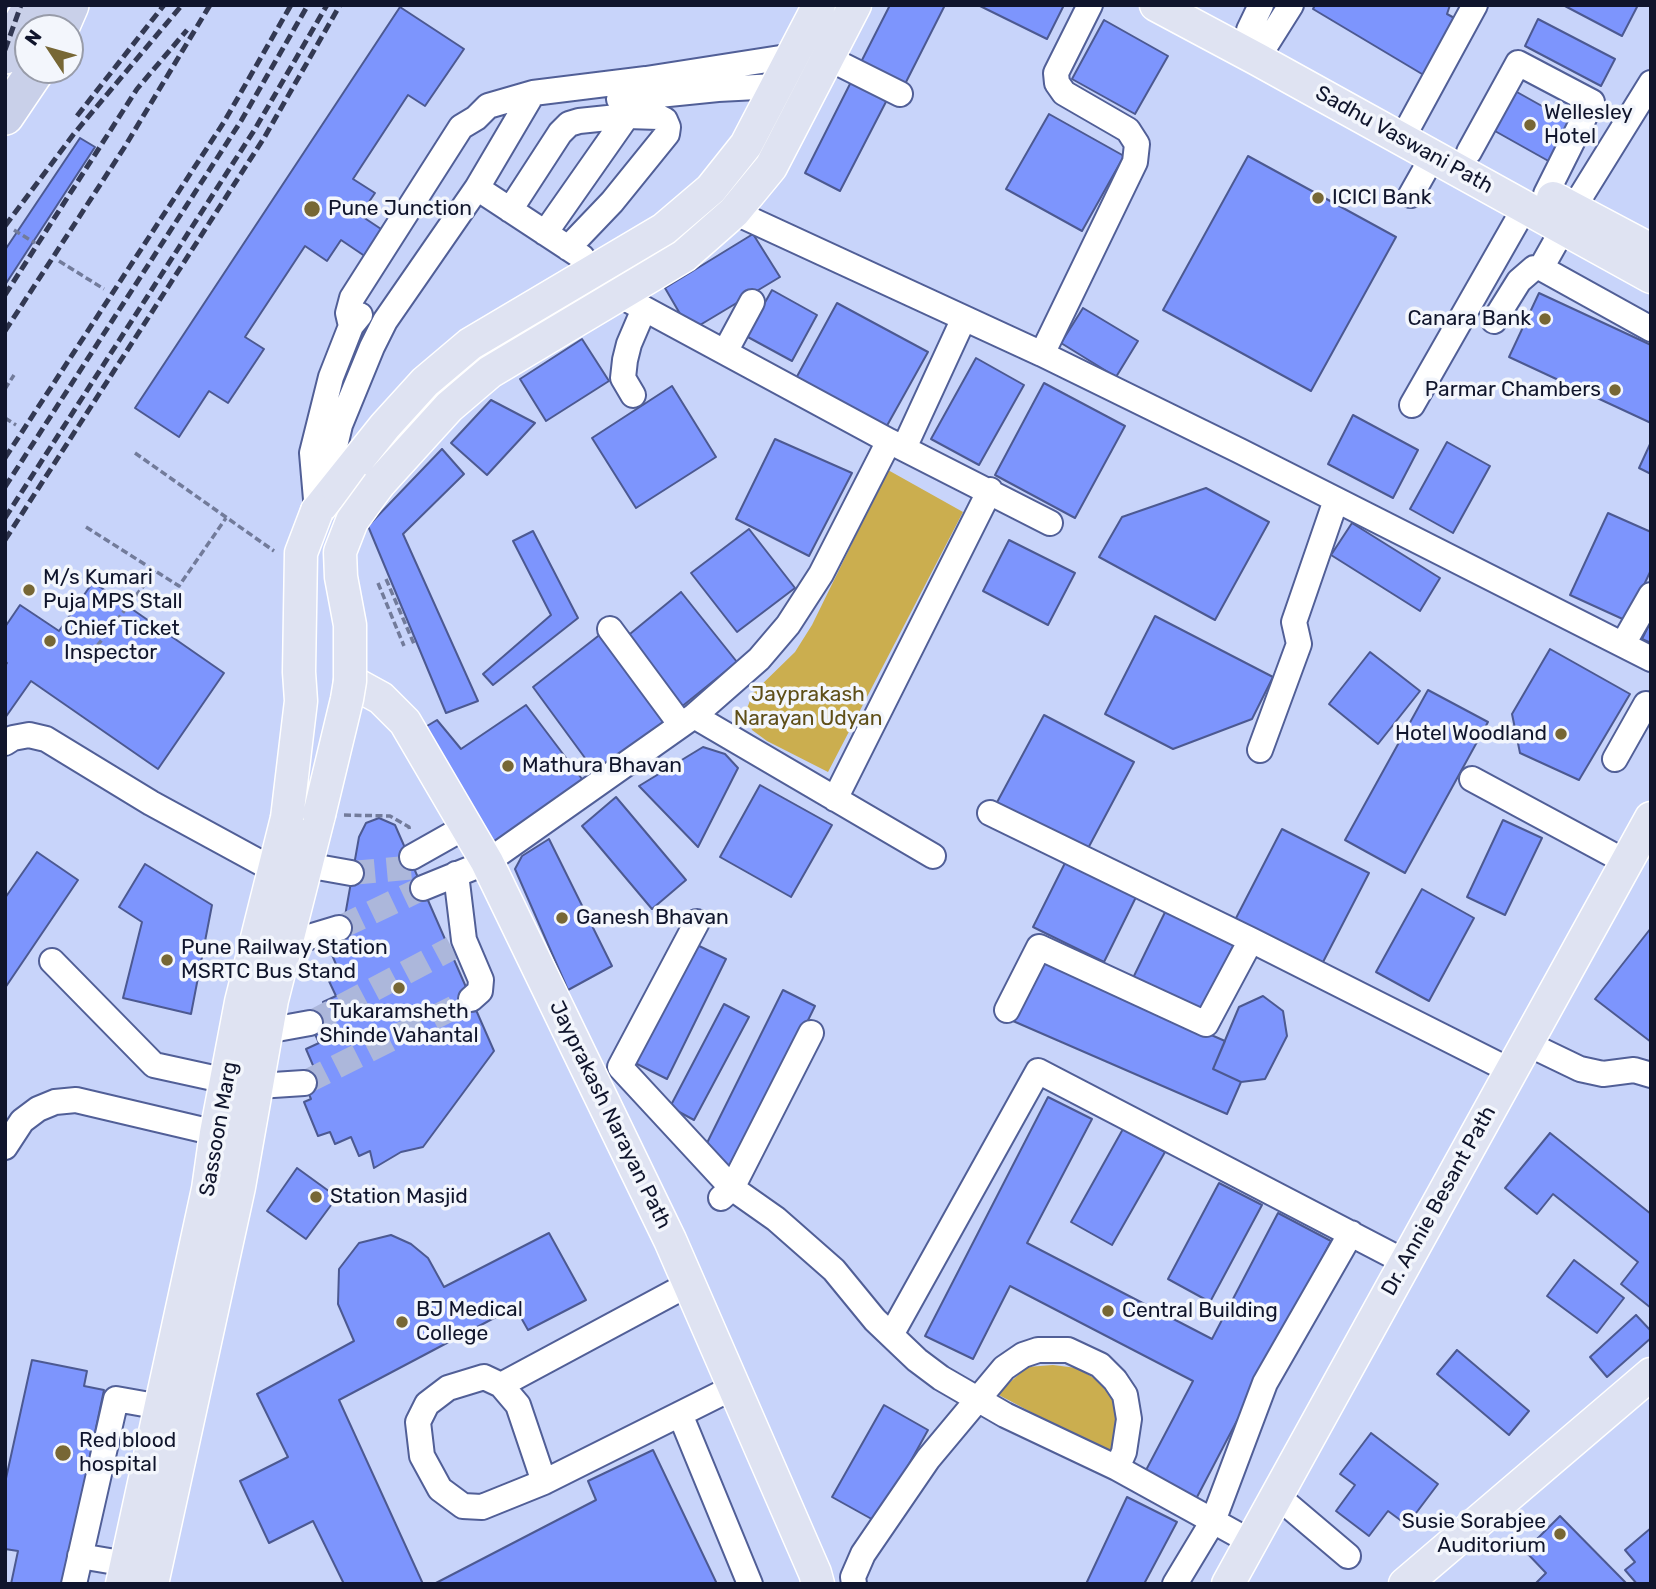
<!DOCTYPE html>
<style>
body{margin:0}
#map{position:relative;width:1656px;height:1589px;overflow:hidden;background:#c8d4fa;font-family:Rubik,sans-serif}
canvas{display:block}
.frame{position:absolute;inset:0;border:7px solid #10152c;pointer-events:none}
.north{position:absolute;left:14px;top:14px;width:70px;height:70px;box-sizing:border-box;background:#f3f6fc;border:2px solid #989ca9;border-radius:50%;rotate:306deg;font-size:19px;font-weight:700;line-height:28px;text-align:center;color:#10152c}
.north::after{content:'';display:block;margin:auto;width:24px;height:32px;background:#776735;clip-path:polygon(50% 0,100% 100%,50% 72%,0 100%)}
</style>
<div id="map">
<canvas width="1656" height="1589"></canvas>
<div class="frame"></div>
<div class="north">N</div>
</div>
<script>
const g = document.querySelector('canvas').getContext('2d');
g.lineJoin = 'round';
function fill(path, color) { g.fillStyle = color; g.fill(path, 'evenodd'); }
const poly = rows => new Path2D(rows.map(r => 'M' + r).join(''));
function stroke(path, color, width, dash) { g.strokeStyle = color; g.lineWidth = width; g.lineCap = dash ? 'butt' : 'round'; g.setLineDash(dash || []); g.stroke(path); }
function label(font, color, halo, rows, align = 'center') {
  g.font = font + ' Rubik,sans-serif'; g.lineWidth = 7; g.setLineDash([]); g.textBaseline = 'middle'; g.strokeStyle = halo; g.fillStyle = color; for (const [text, x, y, turn = 0] of rows) {
    g.save(); g.translate(x, y); g.rotate((+turn || 0) * Math.PI / 180); g.textAlign = isNaN(turn) ? turn : align; if (halo) g.strokeText(text, 0, 0); g.fillText(text, 0, 0); g.restore();
  }
}
fill(poly([
 [888,470,963,512,828,772,767,741,752,730,746,711,753,693,795,652,812,625],
 [1053,1365,1077,1368,1109,1387,1123,1419,1110,1454,997,1394,1027,1367]
]), '#cbae4f');
const building = poly([
 [890,5,945,5,903,88,859,66,890,5],
 [978,5,1064,5,1047,39,978,5],
 [1315,5,1450,5,1447,14,1458,20,1427,77,1313,9,1315,5],
 [1563,5,1638,5,1622,36,1563,5],
 [400,7,464,49,425,106,408,95,353,179,375,193,360,215,390,235,372,261,341,240,327,261,305,246,245,337,264,349,228,403,209,391,179,437,135,408,400,7],
 [1538,19,1615,59,1601,86,1525,46,1538,19],
 [1104,20,1168,56,1135,114,1072,79,1104,20],
 [854,76,890,94,840,191,805,173,854,76],
 [1508,87,1574,124,1552,163,1486,126,1508,87],
 [1049,114,1124,156,1082,231,1006,189,1049,114],
 [80,138,95,147,5,285,5,250,80,138],
 [1248,156,1396,237,1311,391,1163,310,1248,156],
 [753,234,780,277,690,331,665,288,753,234],
 [772,290,817,315,792,361,746,336,772,290],
 [1539,293,1651,345,1651,423,1509,357,1539,293],
 [837,303,928,352,884,431,794,382,837,303],
 [1083,308,1138,341,1116,377,1061,343,1083,308],
 [582,339,609,381,546,421,520,379,582,339],
 [976,358,1024,385,979,465,931,439,976,358],
 [1044,383,1125,426,1075,518,995,475,1044,383],
 [672,386,716,457,636,508,592,438,672,386],
 [491,400,535,423,487,475,451,443,491,400],
 [1353,415,1418,450,1393,498,1328,464,1353,415],
 [775,439,852,473,809,556,736,519,775,439],
 [1447,442,1490,466,1453,533,1410,509,1447,442],
 [1651,442,1651,474,1639,468,1651,442],
 [442,449,464,474,403,534,478,701,446,713,368,526,442,449],
 [1206,488,1269,522,1215,620,1099,557,1122,517,1206,488],
 [1608,513,1651,532,1651,570,1627,621,1570,595,1608,513],
 [1352,523,1440,578,1420,611,1331,555,1352,523],
 [749,529,795,588,737,632,691,573,749,529],
 [533,531,578,618,493,685,483,674,551,615,513,541,533,531],
 [1009,540,1075,573,1048,625,983,591,1009,540],
 [93,582,224,673,158,769,31,681,5,718,5,666,7,663,5,662,5,627,20,605,59,631,93,582],
 [681,592,737,662,680,708,625,638,681,592],
 [1155,616,1273,677,1252,719,1173,749,1105,714,1155,616],
 [1651,621,1651,643,1642,639,1651,621],
 [602,633,672,720,596,773,533,687,602,633],
 [1550,649,1630,694,1579,780,1520,753,1512,714,1550,649],
 [1370,652,1420,691,1378,744,1329,704,1370,652],
 [1428,690,1488,722,1405,873,1345,840,1428,690],
 [526,705,585,783,490,849,422,729,437,720,461,749,526,705],
 [1044,715,1134,762,1085,854,995,806,1044,715],
 [703,747,725,754,738,768,698,847,639,786,703,747],
 [760,785,832,825,791,897,720,857,760,785],
 [616,797,686,880,652,909,582,826,616,797],
 [379,818,395,825,494,1051,423,1147,401,1152,374,1168,370,1151,359,1156,351,1137,335,1144,330,1132,318,1136,304,1102,311,1099,304,1083,318,1077,306,1049,319,1043,310,1023,329,1015,323,1002,336,996,328,979,340,974,330,950,345,943,335,920,345,916,359,837,366,823,379,818],
 [1503,820,1542,838,1505,915,1467,897,1503,820],
 [1282,829,1369,873,1322,964,1235,920,1282,829],
 [549,839,612,966,568,990,515,869,522,856,549,839],
 [37,852,78,880,5,988,5,898,37,852],
 [1069,855,1140,889,1104,962,1033,927,1069,855],
 [145,864,212,905,191,1014,123,998,142,922,119,907,145,864],
 [1422,889,1474,918,1429,1001,1376,972,1422,889],
 [1169,904,1237,938,1200,1014,1132,980,1169,904],
 [1651,928,1651,1042,1595,999,1651,928],
 [693,943,726,959,667,1079,635,1063,693,943],
 [1039,960,1225,1041,1213,1069,1241,1082,1227,1114,1013,1021,1039,960],
 [783,990,815,1006,735,1169,702,1153,783,990],
 [1263,996,1283,1011,1287,1036,1265,1079,1241,1082,1213,1069,1239,1007,1263,996],
 [724,1004,749,1017,694,1120,670,1107,724,1004],
 [1048,1097,1092,1119,1027,1243,1212,1339,1278,1213,1331,1241,1196,1499,1145,1472,1193,1381,1010,1286,973,1359,925,1336,1048,1097],
 [1123,1129,1165,1152,1112,1245,1071,1222,1123,1129],
 [1550,1133,1651,1214,1651,1308,1621,1284,1638,1262,1553,1194,1537,1214,1505,1188,1550,1133],
 [297,1168,337,1197,306,1239,267,1211,297,1168],
 [1219,1183,1262,1205,1210,1302,1168,1279,1219,1183],
 [549,1233,586,1300,528,1330,515,1307,339,1400,423,1584,344,1584,313,1521,269,1543,240,1481,288,1457,257,1394,354,1341,338,1304,339,1269,359,1243,391,1235,411,1244,428,1258,444,1287,549,1233],
 [1574,1260,1624,1298,1597,1333,1547,1296,1574,1260],
 [1636,1315,1651,1331,1651,1338,1607,1377,1590,1357,1636,1315],
 [1457,1350,1529,1411,1509,1435,1437,1374,1457,1350],
 [32,1360,87,1371,84,1386,104,1390,63,1584,11,1584,18,1551,5,1549,5,1483,32,1360],
 [884,1405,928,1430,877,1522,832,1497,884,1405],
 [1371,1433,1438,1484,1407,1525,1388,1511,1369,1536,1336,1511,1355,1485,1340,1474,1371,1433],
 [653,1450,717,1584,434,1584,596,1500,588,1481,653,1450],
 [1127,1497,1177,1522,1144,1584,1086,1584,1127,1497],
 [1560,1516,1627,1584,1536,1583,1546,1573,1525,1551,1560,1516],
 [1651,1528,1651,1584,1637,1584,1625,1570,1635,1562,1625,1550,1651,1528]
]);
fill(building, '#7d95fd');
stroke(building, '#4c5991', 2);
stroke(poly([
 [351,873,417,867],
 [339,928,423,888],
 [310,1023,452,948],
 [304,1083,471,999]
]), '#acb7db', 24, [24, 12]);
const minor = poly([
 [1249,30,1261,5],
 [828,58,900,94],
 [1257,59,1291,5],
 [619,99,718,89,777,86],
 [1402,139,1475,5],
 [1469,152,1518,63,1592,102,1546,194],
 [477,188,582,257],
 [1411,195,1433,156],
 [1573,209,1651,83],
 [510,210,560,133,569,124,579,121,627,116,659,117,665,120,668,127,667,134,612,202,568,248],
 [734,212,1042,354,1240,451,1651,659],
 [545,233,627,116],
 [1541,268,1563,229],
 [619,295,889,441,1050,523],
 [1494,321,1519,281,1534,268,1541,268,1651,329],
 [351,326,348,313,352,298,461,127,476,118,488,106,533,93,646,79,793,56],
 [725,352,752,302],
 [1042,354,1135,162,1137,144,1128,130,1064,93,1057,83,1056,73,1090,5],
 [633,395,623,378,625,360,629,344,644,309],
 [1412,405,1525,207],
 [904,448,964,318],
 [332,492,332,459,340,425,372,347,385,321,477,188,533,93],
 [317,511,312,453,331,377,351,326,360,315],
 [610,629,681,725],
 [1623,644,1651,595],
 [694,716,933,856],
 [5,743,13,738,29,735,46,739,151,803,274,870],
 [1260,750,1299,644,1294,622,1336,500],
 [1615,759,1646,704,1651,706],
 [1472,779,1626,862],
 [835,799,990,490],
 [990,813,1251,940,1511,1071],
 [412,857,467,826],
 [306,865,351,873],
 [456,874,464,940,481,980,480,991,471,999],
 [423,888,487,862,694,716,759,659,788,625,821,574,889,441],
 [697,922,620,1067,732,1188,776,1219,834,1270,875,1320,917,1360,941,1378,1005,1415,1117,1468,1251,1542],
 [286,944,339,928],
 [52,961,154,1065,227,1081],
 [1007,1010,1039,947,1206,1024,1251,940],
 [266,1031,310,1023],
 [1526,1043,1580,1069,1603,1074,1634,1070,1651,1075],
 [258,1086,304,1083],
 [5,1147,22,1121,38,1109,55,1102,76,1100,216,1133],
 [721,1198,732,1188,811,1033],
 [891,1335,1038,1071,1405,1262],
 [501,1385,689,1284],
 [680,1414,750,1584],
 [544,1482,518,1405,501,1385,484,1377,448,1388,427,1404,418,1422,422,1456,440,1489,463,1506,482,1507,544,1482,734,1387],
 [1276,1495,1348,1556],
 [80,1556,127,1564],
 [74,1584,116,1399,161,1407],
 [854,1584,853,1577,863,1554,928,1459,1004,1368,1023,1355,1038,1350,1068,1350,1100,1365,1115,1380,1125,1395,1129,1419,1124,1452,1117,1468],
 [1175,1584,1213,1521,1265,1383,1351,1233]
]);
const major = poly([
 [1156,5,1257,59,1651,277],
 [1553,198,1651,250],
 [379,484,449,407,490,372,684,256,734,212,771,167,855,5],
 [317,511,385,426,425,382,470,344,664,229,711,189,746,145,819,5],
 [350,681,381,698,405,722,487,862,670,1240,815,1573,818,1584],
 [122,1584,208,1189,216,1133,241,1002,287,818],
 [152,1584,239,1187,272,1000,319,815],
 [1228,1584,1651,818],
 [1405,1584,1651,1374]
]);
const highway = poly([
 [60,28,70,5],
 [5,55,33,5],
 [5,116,36,70]
]);
stroke(minor, '#515f97', 28);
stroke(major, '#fff', 35);
stroke(highway, '#fff', 40);
stroke(poly([
 [14,230,35,243],
 [59,261,104,289],
 [5,389,14,375],
 [5,418,16,425],
 [135,453,274,551],
 [86,527,179,586,226,518],
 [386,579,414,644],
 [378,583,404,646],
 [97,646,155,571],
 [344,815,390,816,409,827,410,832]
]), '#727b9a', 3.5, [7, 3.5]);
stroke(minor, '#fff', 24);
stroke(major, '#dfe3f2', 32);
stroke(highway, '#c9d0e9', 37);
stroke(poly([
 [5,7,6,5],
 [5,50,21,5],
 [77,116,164,5],
 [5,226,73,135,182,5],
 [5,295,137,89,187,30],
 [5,331,124,148,210,5],
 [5,458,224,122,291,5],
 [5,487,241,121,308,5],
 [5,518,255,129,327,5],
 [5,540,264,138,340,5]
]), '#333953', 5, [10, 5]);
const majorBridge = poly([
 [319,815,347,699,350,681,350,625,341,577,340,552,352,521,379,484],
 [287,818,301,701,299,672,301,553,317,511]
]);
stroke(majorBridge, '#fff', 35, []);
stroke(majorBridge, '#dfe3f2', 32);
for (const [x, y, r, color] of [
 [1530,125,7,"#776735"],
 [1318,198,7,"#776735"],
 [312,209,9,"#776735"],
 [1545,319,7,"#776735"],
 [1615,390,7,"#776735"],
 [29,590,7,"#776735"],
 [50,641,7,"#776735"],
 [1561,734,7,"#776735"],
 [508,766,7,"#776735"],
 [562,918,7,"#776735"],
 [167,960,7,"#776735"],
 [399,988,7,"#776735"],
 [316,1197,7,"#776735"],
 [1108,1311,7,"#776735"],
 [402,1322,7,"#776735"],
 [63,1453,9,"#776735"],
 [1560,1534,7,"#776735"]
]) { const dot = new Path2D(); dot.arc(x, y, r, 0, 2 * Math.PI); g.fillStyle = color; g.fill(dot); stroke(dot, '#f3f6fc', 2.5); }
label('21px', '#10152c', '#f3f6fc', [
 ["Wellesley",1544,113],
 ["Hotel",1544,137],
 ["ICICI Bank",1332,198],
 ["Pune Junction",328,209],
 ["Canara Bank",1531,319,"right"],
 ["Parmar Chambers",1601,390,"right"],
 ["M/s Kumari",43,578],
 ["Puja MPS Stall",43,602],
 ["Chief Ticket",64,629],
 ["Inspector",64,653],
 ["Hotel Woodland",1547,734,"right"],
 ["Mathura Bhavan",522,766],
 ["Ganesh Bhavan",576,918],
 ["Pune Railway Station",181,948],
 ["MSRTC Bus Stand",181,972],
 ["Tukaramsheth",399,1012,"center"],
 ["Shinde Vahantal",399,1036,"center"],
 ["Station Masjid",330,1197],
 ["BJ Medical",416,1310],
 ["College",416,1334],
 ["Central Building",1122,1311],
 ["Red blood",79,1441],
 ["hospital",79,1465],
 ["Susie Sorabjee",1546,1522,"right"],
 ["Auditorium",1546,1546,"right"]
], 'left');
label('21px', '#10152c', '#f3f6fc', [
 ["Sadhu Vaswani Path",1404,140,29],
 ["Jayprakash Narayan Path",610,1115,64],
 ["Sassoon Marg",219,1129,-80],
 ["Dr. Annie Besant Path",1439,1201,-61]
]);
label('21px', '#5e4e18', '#f3f6fc', [
 ["Jayprakash",808,695],
 ["Narayan Udyan",808,719]
]);
</script>
